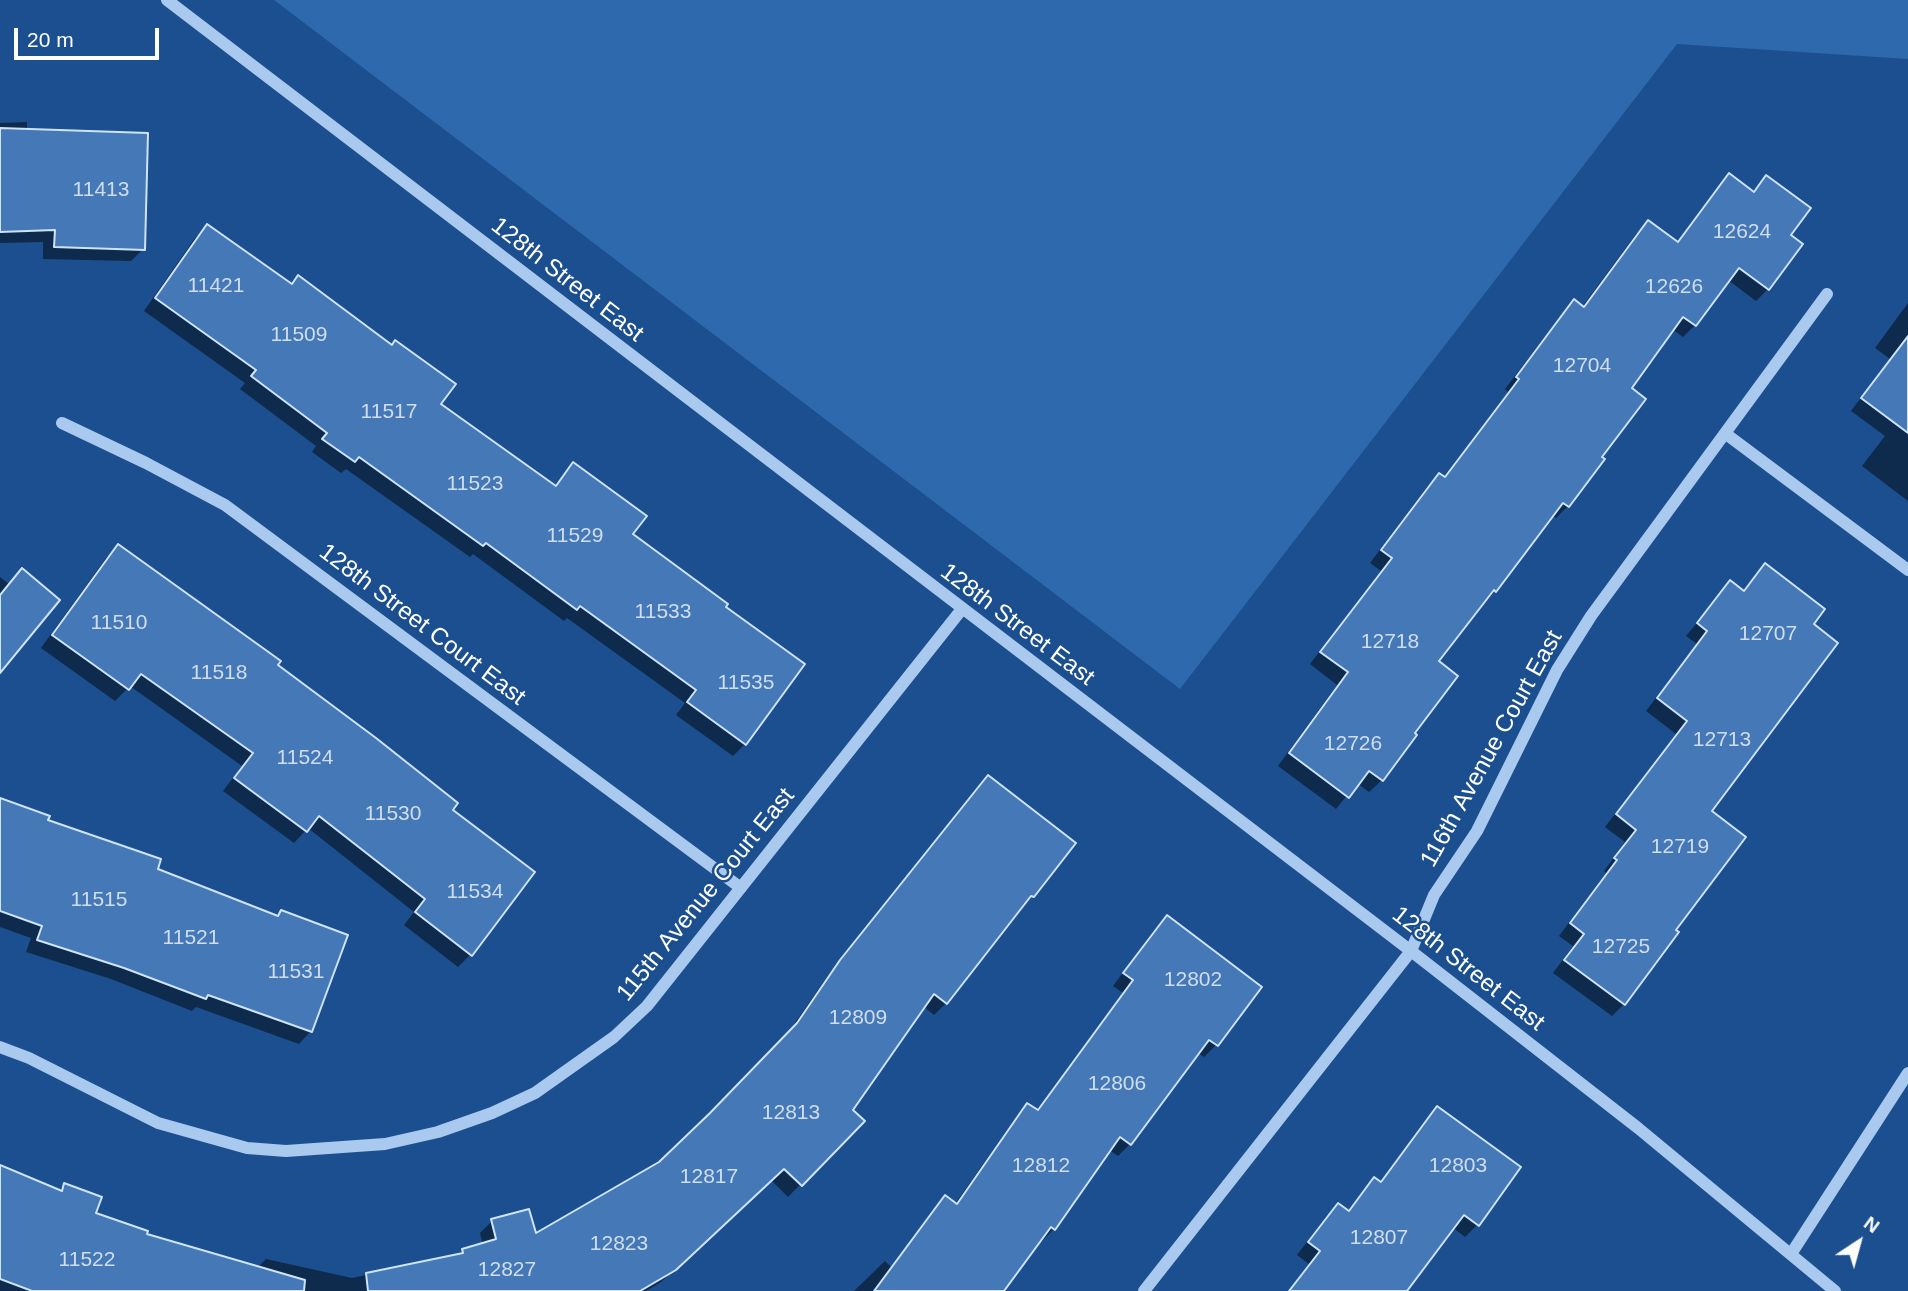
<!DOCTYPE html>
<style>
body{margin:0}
#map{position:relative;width:1908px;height:1291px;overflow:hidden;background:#1b4f8f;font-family:Helvetica,sans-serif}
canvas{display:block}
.north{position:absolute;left:1824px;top:1207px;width:70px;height:70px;-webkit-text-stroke:5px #1b4f8f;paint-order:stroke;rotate:36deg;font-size:19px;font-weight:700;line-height:28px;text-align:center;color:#fff}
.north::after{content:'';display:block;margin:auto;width:24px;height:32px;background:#fff;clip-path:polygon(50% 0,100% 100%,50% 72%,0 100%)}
.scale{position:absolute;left:14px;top:28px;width:145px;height:32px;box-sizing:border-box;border:4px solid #fff;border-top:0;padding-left:9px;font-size:21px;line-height:24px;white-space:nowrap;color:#fff;-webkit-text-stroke:5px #1b4f8f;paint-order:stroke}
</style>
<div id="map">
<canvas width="1908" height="1291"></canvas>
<div class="north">N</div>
<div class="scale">20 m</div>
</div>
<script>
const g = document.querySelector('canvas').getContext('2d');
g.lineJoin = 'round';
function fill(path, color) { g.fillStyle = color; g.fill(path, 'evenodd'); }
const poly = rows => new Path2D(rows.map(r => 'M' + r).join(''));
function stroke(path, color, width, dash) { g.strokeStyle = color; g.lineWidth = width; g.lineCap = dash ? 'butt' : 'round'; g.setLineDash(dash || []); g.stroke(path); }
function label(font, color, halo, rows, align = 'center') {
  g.font = font + ' Helvetica,sans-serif'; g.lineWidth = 5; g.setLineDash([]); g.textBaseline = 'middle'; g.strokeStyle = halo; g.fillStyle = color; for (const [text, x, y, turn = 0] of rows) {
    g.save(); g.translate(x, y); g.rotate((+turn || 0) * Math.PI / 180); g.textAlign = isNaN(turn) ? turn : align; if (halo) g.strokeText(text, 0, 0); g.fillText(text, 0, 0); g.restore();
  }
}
fill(poly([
 [274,0,1908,0,1908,59,1677,44,1180,689]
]), '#2e69ad');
fill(poly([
 [27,122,27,131,143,249,131,261,43,259,43,242,0,243,0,123],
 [1729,176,1752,192,1766,178,1789,236,1768,289,1756,301,1728,280,1695,325,1683,337,1672,329,1629,388,1600,457,1603,460,1568,506,1556,518,1552,515,1495,591,1436,662,1412,734,1415,735,1382,780,1369,792,1357,783,1336,809,1278,766,1337,685,1310,664,1381,571,1370,563,1427,487,1439,475,1443,478,1508,392,1505,389,1562,314,1574,302,1582,307,1636,234,1648,222,1677,243,1717,188],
 [207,226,439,405,554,487,574,464,631,535,745,744,733,756,676,715,685,703,567,618,564,621,473,554,470,557,346,469,341,473,312,452,316,446,240,389,245,383,144,311,195,238],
 [1908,303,1908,501,1862,466,1885,436,1851,411,1890,359,1875,348],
 [118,546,275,665,451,810,470,955,458,967,404,925,414,912,308,828,294,843,223,791,242,766,130,686,115,701,41,648,106,558],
 [1765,566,1812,625,1709,811,1674,930,1676,933,1624,1004,1612,1016,1553,973,1573,946,1559,936,1606,873,1604,871,1625,842,1605,827,1676,734,1646,711,1697,644,1686,636,1730,583,1742,592],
 [22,571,0,670,0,577,9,584],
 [988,777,1032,896,1020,908,946,1003,934,1015,923,1006,851,1110,862,1121,788,1197,771,1180,661,1282,646,1291,0,1291,0,1167,59,1191,65,1185,94,1214,145,1235,257,1268,266,1259,352,1278,457,1256,463,1250,483,1245,480,1233,492,1221,535,1235,660,1163,705,1120,785,1037,829,974,976,789],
 [0,800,156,870,276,917,281,912,311,1031,299,1044,196,1007,192,1011,111,979,26,952,31,938,0,927],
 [1167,917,1260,987,1216,1045,1204,1057,1198,1053,1130,1144,1118,1156,1109,1150,1054,1229,1042,1241,1040,1239,1002,1291,854,1291,885,1261,891,1267,933,1210,945,1198,955,1204,1016,1117,1028,1105,1036,1111,1123,993,1113,986,1155,929],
 [1437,1109,1519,1168,1477,1225,1465,1237,1452,1227,1405,1291,1288,1291,1309,1264,1297,1255,1326,1217,1338,1205,1347,1212,1374,1179,1379,1183,1425,1121]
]), '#0007');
const building = poly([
 [0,128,148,133,145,250,54,247,55,230,0,232,0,128],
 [1729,173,1754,192,1766,175,1811,208,1791,235,1803,244,1769,290,1739,268,1696,326,1683,317,1632,388,1646,399,1602,457,1605,459,1569,507,1563,503,1496,592,1494,590,1439,661,1458,676,1415,733,1417,735,1383,781,1369,771,1349,798,1289,753,1348,672,1320,652,1392,558,1381,550,1439,473,1445,477,1519,379,1516,377,1574,299,1584,307,1648,220,1678,242,1729,173],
 [207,224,292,284,298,275,392,345,395,340,456,384,441,404,556,486,573,462,647,516,633,534,728,604,726,607,805,664,746,745,687,702,696,690,580,606,577,610,486,543,483,546,359,457,355,462,322,439,327,433,251,376,256,370,155,298,207,224],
 [1908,336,1908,433,1861,398,1908,336],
 [118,544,281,661,278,665,376,738,458,803,453,810,535,872,472,956,415,912,425,899,319,816,307,832,234,778,253,753,141,674,129,690,52,635,118,544],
 [1765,563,1825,609,1814,624,1838,643,1712,811,1746,837,1676,930,1679,932,1625,1005,1564,960,1584,934,1570,923,1617,860,1614,858,1636,830,1616,814,1687,721,1657,698,1707,631,1697,623,1730,580,1744,591,1765,563],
 [22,568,60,600,0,673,0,595,22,568],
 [988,775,1076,843,1034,897,1031,896,947,1004,934,994,853,1110,865,1121,802,1186,784,1169,676,1270,640,1291,368,1291,366,1273,463,1253,462,1249,496,1239,491,1219,529,1209,536,1233,659,1162,710,1113,797,1023,840,960,988,775],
 [0,798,50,816,48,820,161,859,158,869,278,916,281,910,348,935,312,1032,208,995,206,999,124,968,37,940,42,926,0,911,0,798],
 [1167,915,1262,987,1218,1046,1209,1040,1131,1145,1120,1137,1055,1230,1051,1227,1004,1291,874,1291,945,1195,957,1204,1027,1103,1038,1110,1133,980,1123,973,1167,915],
 [1437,1106,1521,1167,1479,1226,1464,1215,1407,1291,1289,1291,1320,1251,1308,1242,1338,1203,1349,1211,1374,1177,1381,1182,1437,1106],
 [0,1165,62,1191,64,1183,102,1197,96,1213,148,1231,147,1234,305,1280,304,1291,32,1291,0,1279,0,1165]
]);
fill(building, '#4478b7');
stroke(building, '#cfe3fa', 2);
stroke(poly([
 [167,0,1411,951,1638,1128,1835,1291],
 [62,423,146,463,225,505,741,888],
 [1726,434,1908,570],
 [0,1047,29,1058,158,1123,247,1148,286,1151,385,1144,438,1132,492,1113,535,1093,614,1037,647,1006,962,609],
 [1791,1254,1908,1073],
 [1144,1291,1411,951,1434,895,1477,831,1557,670,1591,616,1827,294]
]), '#a9c9ee', 12);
label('21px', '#d0dded', null, [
 ["11413",101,190],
 ["12624",1742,232],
 ["11421",216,286],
 ["12626",1674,287],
 ["11509",299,335],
 ["12704",1582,366],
 ["11517",389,412],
 ["11523",475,484],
 ["11529",575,536],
 ["11533",663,612],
 ["11510",119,623],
 ["12707",1768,634],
 ["12718",1390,642],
 ["11518",219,673],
 ["11535",746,683],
 ["12713",1722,740],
 ["12726",1353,744],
 ["11524",305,758],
 ["11530",393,814],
 ["12719",1680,847],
 ["11534",475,892],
 ["11515",99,900],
 ["11521",191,938],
 ["12725",1621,947],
 ["11531",296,972],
 ["12802",1193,980],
 ["12809",858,1018],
 ["12806",1117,1084],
 ["12813",791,1113],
 ["12812",1041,1166],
 ["12803",1458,1166],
 ["12817",709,1177],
 ["12807",1379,1238],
 ["12823",619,1244],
 ["11522",87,1260],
 ["12827",507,1270]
]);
label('24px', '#fff', '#1b4f8f', [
 ["128th Street East",567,280,38],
 ["128th Street Court East",422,625,37],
 ["128th Street East",1017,625,37],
 ["116th Avenue Court East",1492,749,-61],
 ["115th Avenue Court East",706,895,-51],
 ["128th Street East",1468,969,38]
]);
</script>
